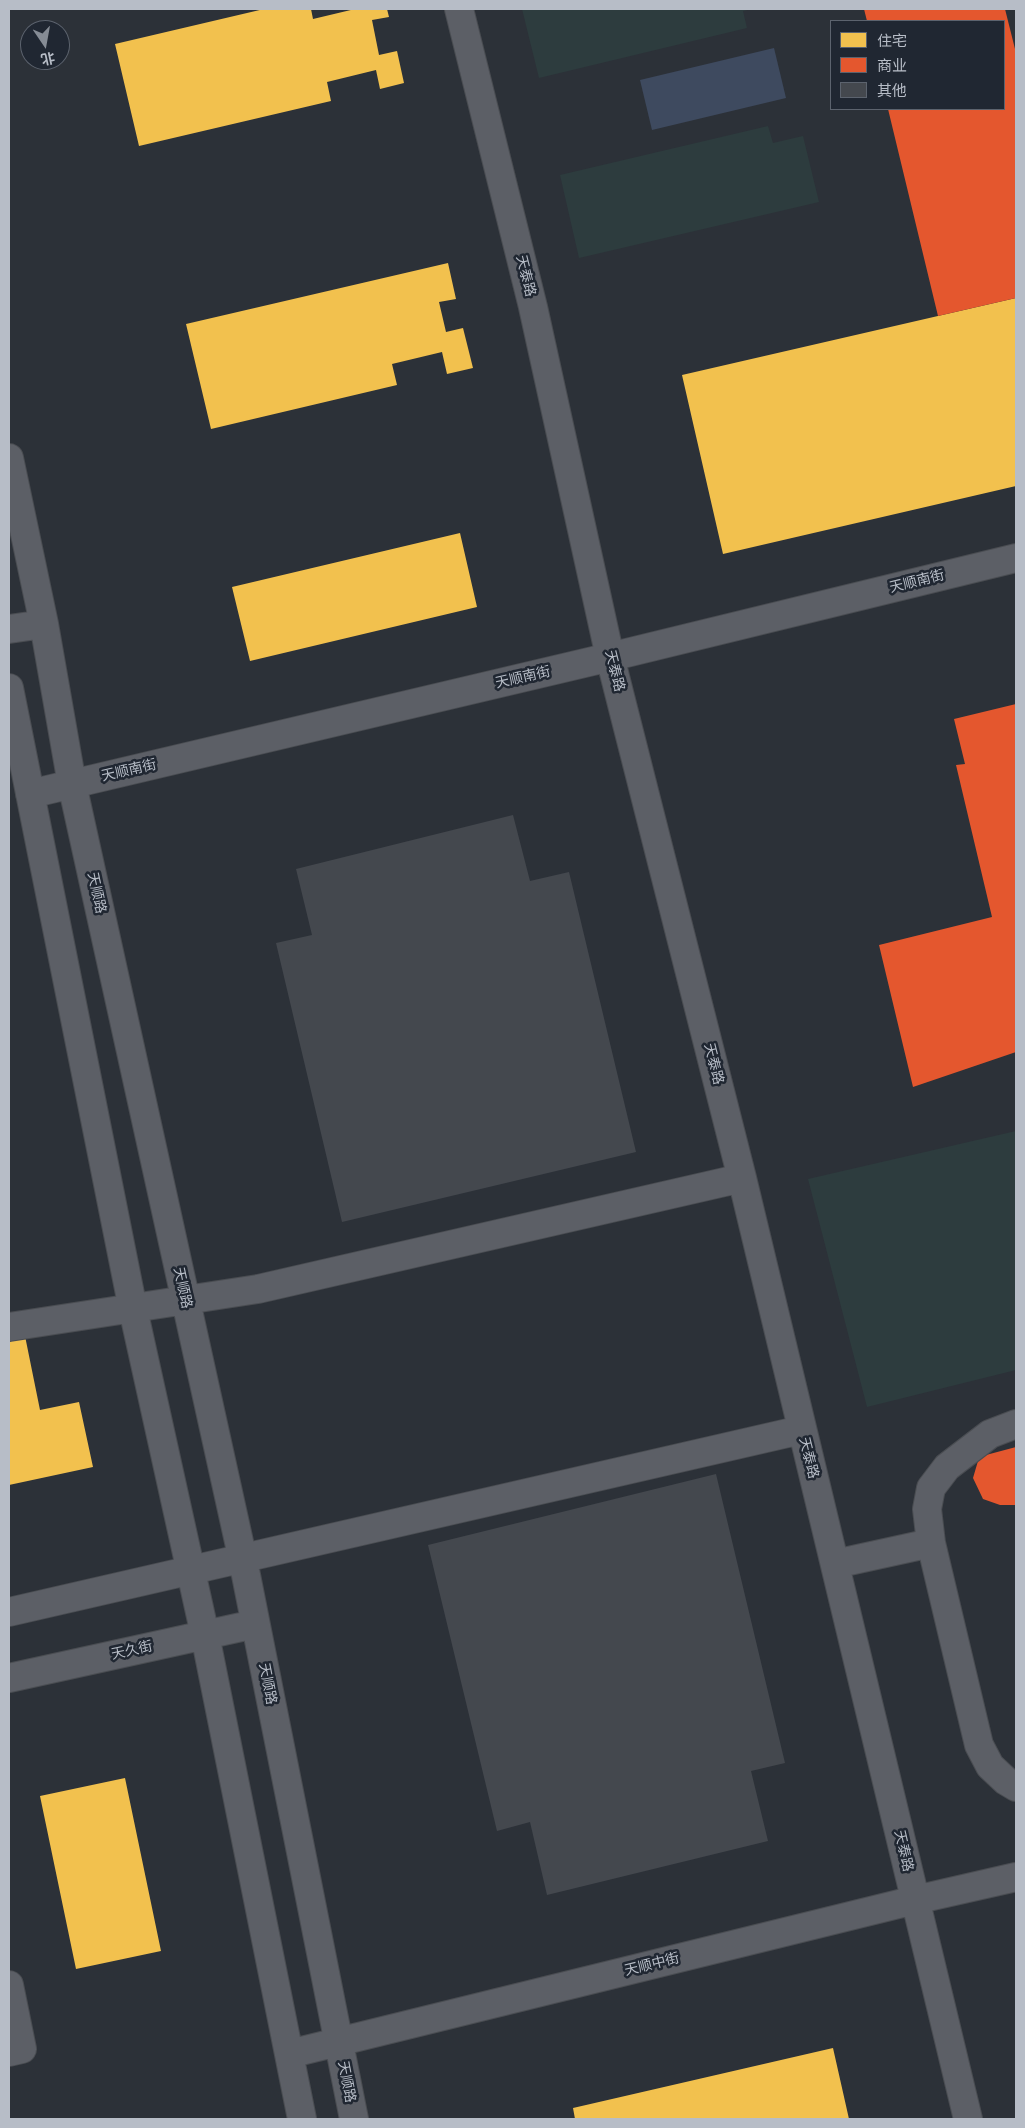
<!DOCTYPE html>
<meta charset="utf-8">
<style>
body{margin:0}
#map{position:relative;width:1025px;height:2128px;overflow:hidden;background:#2c3138;font-family:"DejaVu Sans","Noto Sans SC",sans-serif}
canvas{display:block}
.frame{position:absolute;inset:0;border:10px solid #b7bdc7;pointer-events:none}
.legend{position:absolute;left:830px;top:20px;width:175px;height:90px;box-sizing:border-box;background:#202732;border:1px solid #5c636e;margin:0;padding:6px 9px;list-style:none;font-size:15px;color:#b7bdc7}
.legend li{display:flex;align-items:center;gap:10px;height:25px}
.legend b{width:25px;border:1px solid #5c636e}
.north{position:absolute;left:20px;top:20px;width:50px;height:50px;box-sizing:border-box;background:#202732;border:1px solid #5c636e;border-radius:50%;rotate:168deg;font-size:14px;font-weight:700;line-height:20px;text-align:center;color:#b7bdc7}
.north::after{content:'';display:block;margin:auto;width:18px;height:22px;background:#868c95;clip-path:polygon(50% 0,100% 100%,50% 72%,0 100%)}
</style>
<div id="map">
<canvas width="1025" height="2128"></canvas>
<div class="frame"></div>
<ul class="legend">
<li><b style="height:14px;background:#f2c14e"></b>住宅</li>
<li><b style="height:14px;background:#e4572e"></b>商业</li>
<li><b style="height:14px;background:#44484e"></b>其他</li>
</ul>
<div class="north">北</div>
</div>
<script>
const g = document.querySelector('canvas').getContext('2d');
g.lineJoin = 'round';
function fill(path, color) { g.fillStyle = color; g.fill(path, 'evenodd'); }
const poly = rows => new Path2D(rows.map(r => 'M' + r).join(''));
function stroke(path, color, width, dash) { g.strokeStyle = color; g.lineWidth = width; g.lineCap = dash ? 'butt' : 'round'; g.setLineDash(dash || []); g.stroke(path); }
function label(font, color, halo, rows, align = 'center') {
  g.font = font + ' "DejaVu Sans","Noto Sans SC",sans-serif'; g.lineWidth = 5; g.setLineDash([]); g.textBaseline = 'middle'; g.strokeStyle = halo; g.fillStyle = color; for (const [text, x, y, turn = 0] of rows) {
    g.save(); g.translate(x, y); g.rotate((+turn || 0) * Math.PI / 180); g.textAlign = isNaN(turn) ? turn : align; if (halo) g.strokeText(text, 0, 0); g.fillText(text, 0, 0); g.restore();
  }
}
fill(poly([
 [522,9,752,9,743,11,747,28,539,78],
 [768,126,773,143,803,136,819,202,579,258,560,175],
 [1016,1131,1016,1370,867,1407,808,1179]
]), '#2d3c3e');
fill(poly([
 [774,48,786,98,652,130,640,80]
]), '#3e4a5f');
fill(poly([
 [264,9,311,9,313,19,355,9,387,9,389,17,372,20,379,55,397,51,404,83,380,89,376,70,327,82,331,101,139,146,115,44],
 [448,263,456,299,439,302,446,332,463,328,473,368,447,374,442,352,392,364,397,385,211,429,186,324],
 [1016,298,1016,486,723,554,682,375],
 [460,533,477,607,250,661,232,587],
 [24,1331,40,1410,79,1402,93,1467,9,1485,9,1334],
 [125,1778,161,1951,76,1969,40,1796],
 [833,2048,849,2119,575,2119,573,2108]
]), '#f2c14e');
fill(poly([
 [864,9,1005,9,1016,53,1016,298,938,316,888,109,1004,109,1004,21,867,21],
 [1016,704,1016,1052,913,1087,879,945,992,917,956,765,965,764,954,719],
 [1016,1447,1016,1505,1000,1505,983,1499,973,1478,978,1461,986,1455]
]), '#e4572e');
fill(poly([
 [513,815,530,881,569,872,636,1152,342,1222,276,943,312,935,296,869],
 [716,1474,785,1763,751,1771,768,1841,547,1895,530,1822,497,1831,428,1545]
]), '#44484e');
const minor = poly([
 [459,9,533,307,610,657,742,1178,968,2119],
 [9,458,44,624,72,784,243,1560,354,2119],
 [9,629,44,624],
 [9,688,133,1309,205,1635,302,2119],
 [30,794,610,657,1016,558],
 [9,1327,258,1289,742,1178],
 [1016,1424,990,1434,947,1467,931,1488,927,1509,931,1543,979,1745,990,1766,1006,1781,1016,1787],
 [835,1564,931,1543],
 [9,1612,801,1430],
 [9,1678,255,1624],
 [9,1985,22,2049,9,2052],
 [289,2054,915,1900,1016,1877]
]);
stroke(minor, '#4a4d52', 30);
stroke(minor, '#5c5f66', 28);
label('14px', '#b7bdc7', '#202732', [
 ["天泰路",525,276,76],
 ["天顺南街",917,582,-14],
 ["天泰路",614,671,76],
 ["天顺南街",523,678,-13],
 ["天顺南街",129,771,-13],
 ["天顺路",96,893,78],
 ["天泰路",713,1064,76],
 ["天顺路",182,1288,78],
 ["天泰路",808,1458,76],
 ["天久街",132,1651,-12],
 ["天顺路",267,1684,79],
 ["天泰路",903,1851,77],
 ["天顺中街",652,1965,-14],
 ["天顺路",346,2082,79]
]);
</script>
